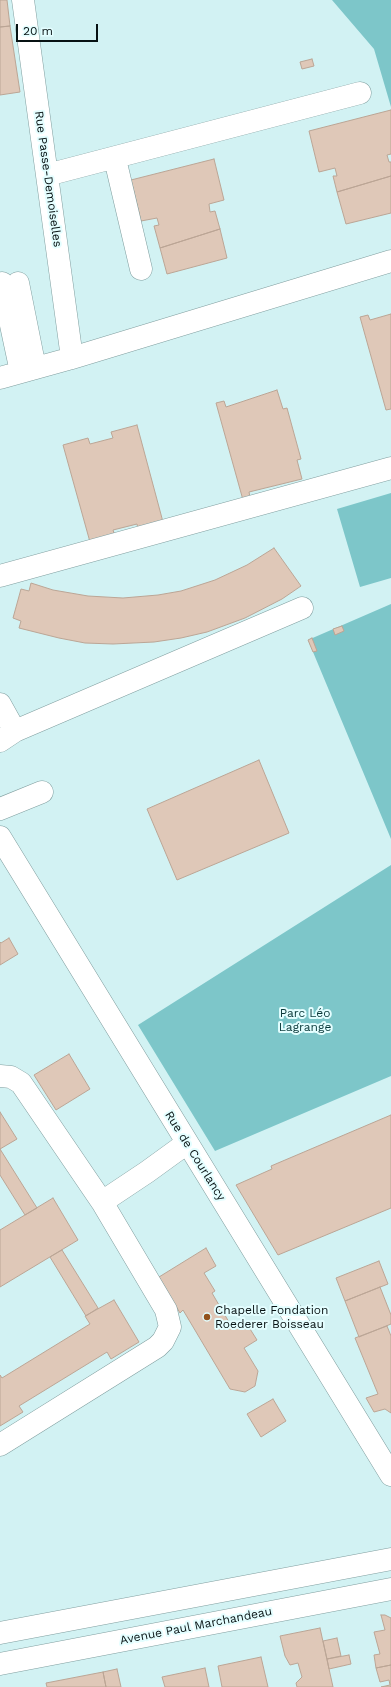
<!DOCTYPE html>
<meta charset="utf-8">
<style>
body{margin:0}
#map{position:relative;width:391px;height:1687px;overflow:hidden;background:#d2f2f3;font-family:"Work Sans",sans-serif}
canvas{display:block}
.scale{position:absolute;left:16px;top:24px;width:82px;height:18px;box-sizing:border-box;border:2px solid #071213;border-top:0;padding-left:5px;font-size:12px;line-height:14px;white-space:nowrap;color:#071213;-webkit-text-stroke:3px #e4feff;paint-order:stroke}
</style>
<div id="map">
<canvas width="391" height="1687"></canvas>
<div class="scale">20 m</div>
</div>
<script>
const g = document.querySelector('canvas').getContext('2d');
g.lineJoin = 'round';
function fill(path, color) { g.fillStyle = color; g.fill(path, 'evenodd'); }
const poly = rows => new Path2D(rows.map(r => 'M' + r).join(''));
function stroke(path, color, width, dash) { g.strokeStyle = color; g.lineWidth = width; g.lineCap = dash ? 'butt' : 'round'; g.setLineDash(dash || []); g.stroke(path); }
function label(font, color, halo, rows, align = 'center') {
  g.font = font + ' "Work Sans",sans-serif'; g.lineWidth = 4; g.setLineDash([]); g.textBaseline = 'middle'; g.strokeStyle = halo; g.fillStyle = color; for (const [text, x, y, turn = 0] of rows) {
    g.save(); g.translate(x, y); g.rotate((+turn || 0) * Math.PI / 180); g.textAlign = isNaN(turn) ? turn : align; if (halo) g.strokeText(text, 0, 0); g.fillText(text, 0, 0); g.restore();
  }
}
fill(poly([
 [332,0,391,0,391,107,374,49],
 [391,493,391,578,360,587,337,509],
 [391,604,391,839,308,640],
 [391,865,391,1076,215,1151,138,1025]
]), '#7dc6c9');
const building = poly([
 [0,0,7,0,10,26,0,27,0,0],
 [10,26,20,92,0,95,0,27,10,26],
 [312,59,314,66,302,69,300,62,312,59],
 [391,110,391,154,387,155,389,162,391,162,391,176,337,192,333,176,337,176,335,168,319,172,309,131,391,110],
 [214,159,224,200,209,204,210,212,215,211,220,229,160,248,154,226,159,225,157,218,141,221,131,180,214,159],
 [391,176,391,213,346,224,337,192,391,176],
 [220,229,227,258,167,274,160,248,220,229],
 [391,314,391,409,386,410,360,317,368,315,370,320,391,314],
 [277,390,283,409,287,408,301,459,297,460,302,479,249,492,250,497,243,500,216,403,224,401,226,407,277,390],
 [137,425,163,522,138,529,137,524,113,530,115,536,90,542,63,445,88,438,90,444,113,438,111,432,137,425],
 [274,548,301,586,282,599,245,618,207,632,181,638,154,642,113,644,85,643,59,638,19,628,21,621,13,618,21,589,29,591,31,583,53,590,88,596,123,598,158,595,181,591,215,580,247,565,274,548],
 [342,626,344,631,335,635,333,629,342,626],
 [312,638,317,651,313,652,308,640,312,638],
 [259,760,289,833,177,880,147,809,259,760],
 [9,938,18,954,0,965,0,942,1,943,9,938],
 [69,1054,90,1089,56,1110,34,1075,69,1054],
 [0,1112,17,1139,0,1149,0,1112],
 [391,1115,391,1208,278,1255,236,1185,272,1169,271,1166,391,1115],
 [0,1149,37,1208,25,1215,0,1175,0,1149],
 [53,1198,78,1240,0,1287,0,1230,53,1198],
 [206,1248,216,1266,204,1273,215,1291,212,1293,233,1329,245,1321,257,1340,244,1348,258,1371,255,1386,245,1392,230,1389,183,1310,180,1313,159,1277,206,1248],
 [62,1250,98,1308,86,1316,50,1257,62,1250],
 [379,1261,388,1284,345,1301,336,1278,379,1261],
 [380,1287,391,1315,391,1324,359,1337,345,1301,380,1287],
 [114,1300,139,1342,111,1359,107,1352,19,1406,23,1412,0,1426,0,1375,2,1378,90,1324,85,1316,114,1300],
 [387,1326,391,1336,391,1413,385,1409,374,1412,366,1398,378,1394,355,1338,387,1326],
 [273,1399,286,1421,261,1437,247,1414,273,1399],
 [381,1615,385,1615,391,1618,391,1665,376,1668,374,1655,380,1654,374,1632,385,1630,381,1615],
 [320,1628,333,1687,297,1687,296,1683,302,1677,298,1663,290,1665,285,1656,280,1636,320,1628],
 [337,1638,341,1656,327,1659,323,1641,337,1638],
 [349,1655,351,1664,329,1669,327,1659,349,1655],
 [261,1657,268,1687,222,1687,218,1666,261,1657],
 [391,1665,391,1687,381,1687,390,1685,389,1680,380,1682,376,1668,391,1665],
 [205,1668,209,1687,165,1687,162,1677,205,1668],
 [117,1669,121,1687,106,1687,103,1672,117,1669],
 [103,1672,106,1687,47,1687,46,1683,103,1672]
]);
fill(building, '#dfc8b8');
stroke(building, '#bba595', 1);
const minor = poly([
 [115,159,141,269],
 [47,175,360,93],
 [2,283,21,372],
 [18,283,35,368],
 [72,358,391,261],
 [0,378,72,358,23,0],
 [0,576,391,468],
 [0,704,15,731],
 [0,741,15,731,302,608],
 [0,809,42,792],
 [0,837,391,1475],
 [0,1076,11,1077,21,1083,102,1202],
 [0,1445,157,1347,163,1341,170,1327,166,1310,102,1202,147,1172,187,1143],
 [0,1633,391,1559],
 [0,1664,391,1589]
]);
stroke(minor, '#809e9f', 23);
stroke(minor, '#fff', 22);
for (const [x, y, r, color] of [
 [207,1317,4,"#92521c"]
]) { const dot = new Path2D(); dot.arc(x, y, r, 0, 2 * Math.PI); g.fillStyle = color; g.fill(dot); stroke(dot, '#e4feff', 1.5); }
label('12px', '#071213', '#e4feff', [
 ["Rue Passe-Demoiselles",48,179,82],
 ["Rue de Courlancy",195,1156,58],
 ["Avenue Paul Marchandeau",196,1626,-11]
]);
label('12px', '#083738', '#e4feff', [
 ["Parc Léo",305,1013],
 ["Lagrange",305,1027]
]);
label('12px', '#071213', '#e4feff', [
 ["Chapelle Fondation",215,1310],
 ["Roederer Boisseau",215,1324]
], 'left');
</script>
